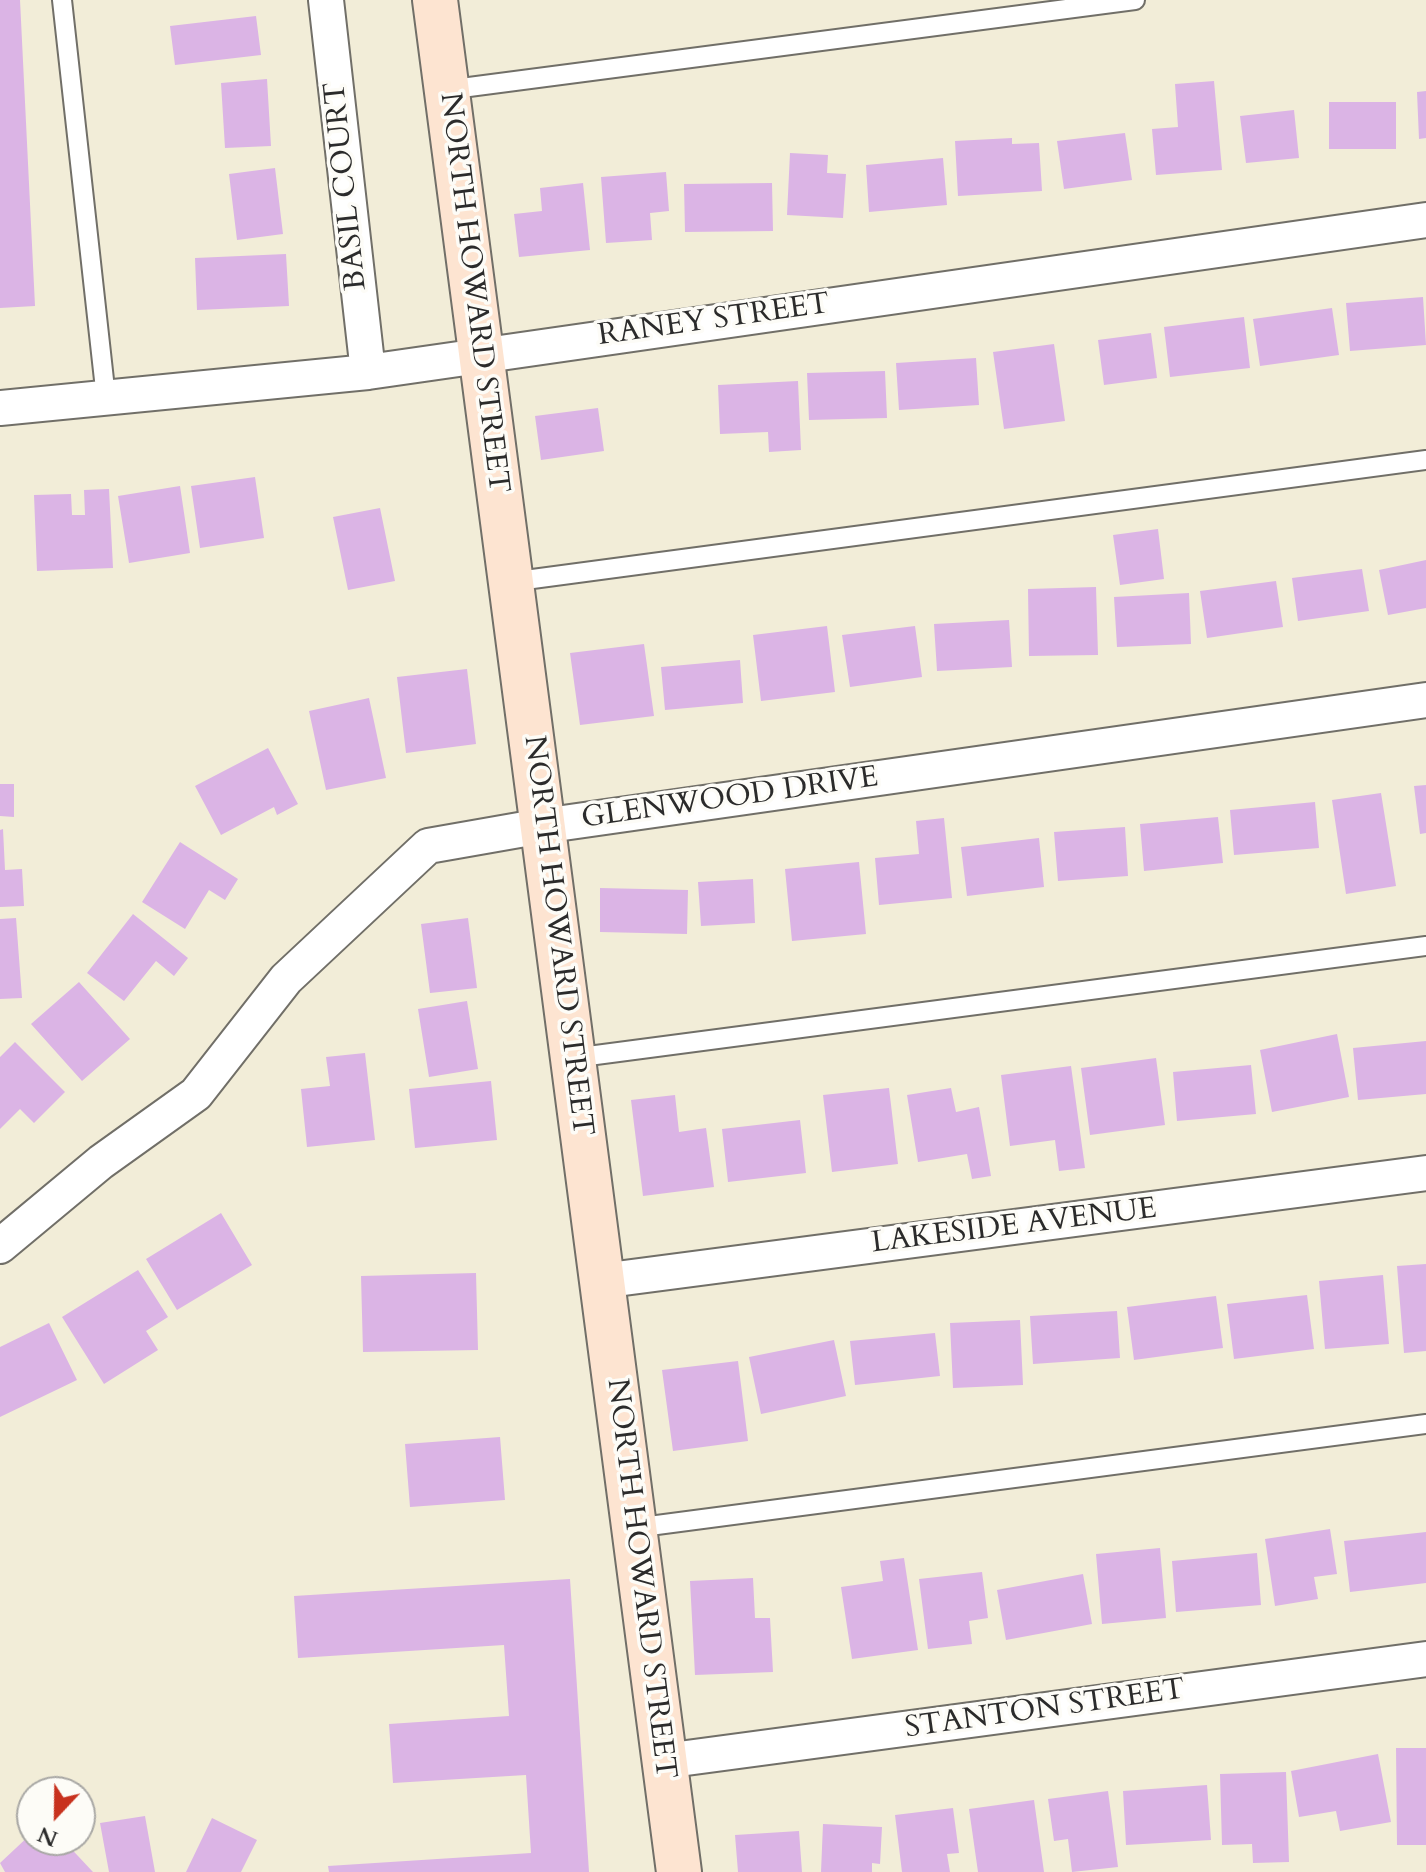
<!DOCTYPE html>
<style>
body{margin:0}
#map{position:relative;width:1426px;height:1872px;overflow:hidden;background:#f2edd8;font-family:Cardo,serif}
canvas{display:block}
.north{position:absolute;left:16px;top:1776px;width:80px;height:80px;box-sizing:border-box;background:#fdfcf7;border:2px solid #a9a8a5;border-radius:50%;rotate:202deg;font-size:22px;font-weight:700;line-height:32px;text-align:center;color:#2b2b2b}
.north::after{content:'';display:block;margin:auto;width:28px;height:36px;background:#c8321e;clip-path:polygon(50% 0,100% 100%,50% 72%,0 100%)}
</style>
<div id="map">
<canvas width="1426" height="1872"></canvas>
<div class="north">N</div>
</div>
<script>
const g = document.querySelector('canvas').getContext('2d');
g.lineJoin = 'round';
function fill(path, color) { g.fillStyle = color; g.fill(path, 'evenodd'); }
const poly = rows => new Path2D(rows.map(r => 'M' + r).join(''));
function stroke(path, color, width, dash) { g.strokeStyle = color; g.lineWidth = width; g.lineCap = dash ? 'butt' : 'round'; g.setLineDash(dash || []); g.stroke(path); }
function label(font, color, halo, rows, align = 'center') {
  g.font = font + ' Cardo,serif'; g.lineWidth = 7; g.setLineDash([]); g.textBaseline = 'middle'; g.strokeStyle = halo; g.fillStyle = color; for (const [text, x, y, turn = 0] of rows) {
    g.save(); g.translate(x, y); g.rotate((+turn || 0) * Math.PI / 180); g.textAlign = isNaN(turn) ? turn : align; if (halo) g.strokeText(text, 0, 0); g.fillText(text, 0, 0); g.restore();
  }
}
fill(poly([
 [0,0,20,0,35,306,0,308],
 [256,16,261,55,175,65,170,26],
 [267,79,271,146,225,148,221,83],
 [1214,81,1222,170,1156,175,1152,129,1178,127,1175,84],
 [1426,91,1426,138,1419,139,1417,92],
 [1329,102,1396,102,1396,149,1329,149],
 [1294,110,1299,158,1246,163,1240,116],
 [1125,133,1132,180,1064,189,1057,141],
 [1012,138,1012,144,1039,143,1042,191,958,196,955,141],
 [790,153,828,155,827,173,846,174,843,218,787,215],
 [943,158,947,205,869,212,866,165],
 [275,168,283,234,237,240,229,174],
 [666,172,669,211,650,213,652,240,606,243,601,177],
 [583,183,590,250,519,257,514,214,542,211,540,188],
 [772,183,773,231,685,232,684,184],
 [286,254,289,306,197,310,195,258],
 [1423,297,1426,345,1350,351,1346,303],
 [1332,308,1339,355,1260,366,1253,319],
 [1244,317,1250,368,1170,377,1164,327],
 [1151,333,1157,378,1104,385,1098,340],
 [1054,344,1065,421,1004,429,993,352],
 [976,358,979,405,899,410,896,363],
 [885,371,887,418,809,420,807,373],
 [798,381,801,450,769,452,768,432,720,434,718,385],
 [598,408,604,451,541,460,535,416],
 [255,477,264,538,200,548,191,486],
 [180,486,190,553,129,563,118,496],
 [109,489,113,568,37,571,34,495,71,494,72,515,85,515,84,490],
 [380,508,395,581,348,590,333,517],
 [1158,529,1164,579,1120,585,1113,535],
 [1426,560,1426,608,1388,615,1379,570],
 [1362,569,1369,611,1298,621,1292,578],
 [1276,581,1283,627,1207,638,1200,591],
 [1096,587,1098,655,1029,656,1028,589],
 [1189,593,1191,644,1117,647,1114,597],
 [1009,620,1012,667,937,671,934,624],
 [827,626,835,692,761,701,753,635],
 [915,626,922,677,850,687,842,635],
 [644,644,654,716,580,725,570,653],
 [740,660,743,703,665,710,661,667],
 [467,669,476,744,406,753,397,677],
 [369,698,386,778,326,790,309,711],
 [268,748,298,804,277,815,274,807,221,835,195,786],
 [0,784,14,784,14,817,0,816],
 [1426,785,1426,833,1420,834,1414,786],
 [1381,793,1396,886,1346,894,1332,800],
 [1315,802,1319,848,1234,855,1230,810],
 [1218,817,1223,863,1144,871,1140,824],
 [944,818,952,898,879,905,875,858,919,854,916,821],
 [1125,827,1128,876,1058,881,1054,832],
 [3,829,5,870,22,869,24,906,0,907,0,830],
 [1039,838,1044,887,967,896,961,847],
 [180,842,238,879,225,900,209,890,185,929,142,902],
 [859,862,866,934,792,941,785,869],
 [753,879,755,923,701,926,698,882],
 [600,888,688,890,687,934,600,932],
 [133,914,188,958,174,976,156,961,124,1001,87,973],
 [16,918,22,998,0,999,0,919],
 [468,918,477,988,430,993,421,924],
 [79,982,130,1039,82,1081,31,1024],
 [467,1001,478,1069,429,1077,418,1009],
 [1337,1034,1349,1097,1272,1112,1260,1050],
 [1426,1041,1426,1094,1358,1100,1353,1048],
 [15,1042,65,1092,34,1123,20,1109,0,1129,0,1057],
 [365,1053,375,1140,307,1147,301,1089,330,1086,326,1057],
 [1156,1058,1165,1125,1090,1135,1081,1068],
 [1251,1065,1256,1114,1177,1121,1173,1072],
 [1071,1066,1085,1168,1059,1171,1055,1140,1010,1146,1001,1075],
 [491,1081,497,1140,415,1148,409,1089],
 [889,1088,898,1164,832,1172,823,1095],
 [951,1088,956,1112,979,1107,991,1176,972,1179,967,1154,918,1162,907,1095],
 [675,1095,679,1132,706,1128,714,1187,643,1196,631,1100],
 [800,1120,806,1173,728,1182,722,1129],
 [221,1213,252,1265,177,1310,146,1259],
 [1426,1264,1426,1351,1404,1353,1397,1266],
 [138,1270,168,1317,146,1331,158,1350,104,1384,62,1317],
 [476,1273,478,1350,363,1352,361,1276],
 [1383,1275,1389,1344,1325,1349,1319,1281],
 [1307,1295,1314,1349,1234,1359,1227,1304],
 [1216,1296,1223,1348,1134,1360,1127,1307],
 [1117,1311,1120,1358,1033,1364,1030,1316],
 [1020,1320,1023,1385,953,1388,950,1323],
 [49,1323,77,1380,0,1417,0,1347],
 [935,1333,940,1376,855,1385,850,1341],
 [834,1340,846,1396,761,1414,749,1357],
 [738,1361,748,1441,673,1451,662,1370],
 [500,1437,505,1500,410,1507,405,1444],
 [1330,1529,1337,1574,1314,1577,1318,1599,1275,1606,1265,1539],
 [1426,1532,1426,1583,1350,1592,1344,1541],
 [1160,1548,1166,1618,1102,1624,1096,1554],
 [1257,1553,1261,1605,1176,1612,1172,1561],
 [904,1558,918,1650,852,1659,841,1587,883,1581,880,1561],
 [982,1572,988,1618,969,1621,972,1644,928,1649,919,1579],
 [1083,1574,1092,1624,1006,1640,997,1590],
 [753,1578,755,1618,770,1618,773,1672,695,1675,690,1581],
 [570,1579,589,1872,329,1872,328,1866,531,1853,526,1775,393,1783,389,1724,509,1716,504,1645,298,1658,294,1596],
 [1396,1748,1426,1748,1426,1845,1397,1845],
 [1378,1754,1391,1822,1340,1831,1336,1811,1299,1817,1291,1771],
 [1286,1772,1289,1862,1253,1863,1252,1844,1222,1845,1220,1774],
 [1207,1785,1211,1840,1126,1845,1123,1791],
 [1108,1791,1118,1867,1072,1872,1068,1839,1054,1841,1048,1799],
 [1034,1800,1044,1872,978,1872,969,1809],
 [953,1808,959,1853,947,1854,950,1872,902,1872,895,1815],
 [145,1816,155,1872,109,1872,100,1823],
 [212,1818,257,1840,241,1872,186,1872],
 [823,1824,882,1827,880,1864,872,1863,872,1872,821,1872],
 [799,1831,802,1872,738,1872,735,1835],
 [32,1833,32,1840,63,1840,93,1872,5,1872,0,1863]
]), '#dbb4e5');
const lane = poly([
 [62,0,106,398],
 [446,90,1135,0],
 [510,582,1426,460],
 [573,1058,1426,946],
 [634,1528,1426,1424]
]);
const street = poly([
 [326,0,368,372],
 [0,408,368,372,1426,220],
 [0,1246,101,1162,196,1094,286,979,428,846,542,826,1426,700],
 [601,1281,1426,1173],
 [664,1761,1426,1659]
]);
const secondary = poly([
 [435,0,679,1872]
]);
stroke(lane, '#716f68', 22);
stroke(street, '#716f68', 38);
stroke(secondary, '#716f68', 48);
stroke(lane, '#fff', 18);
stroke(street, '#fff', 34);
stroke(secondary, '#fde4d1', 44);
label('30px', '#2b2b2b', '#fdfcf7', [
 ["BASIL COURT",347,186,-96],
 ["NORTH HOWARD STREET",473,293,83],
 ["RANEY STREET",714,321,-8],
 ["GLENWOOD DRIVE",730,799,-8],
 ["NORTH HOWARD STREET",557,936,83],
 ["LAKESIDE AVENUE",1014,1227,-7],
 ["NORTH HOWARD STREET",640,1579,83],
 ["STANTON STREET",1045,1710,-8]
]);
</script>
